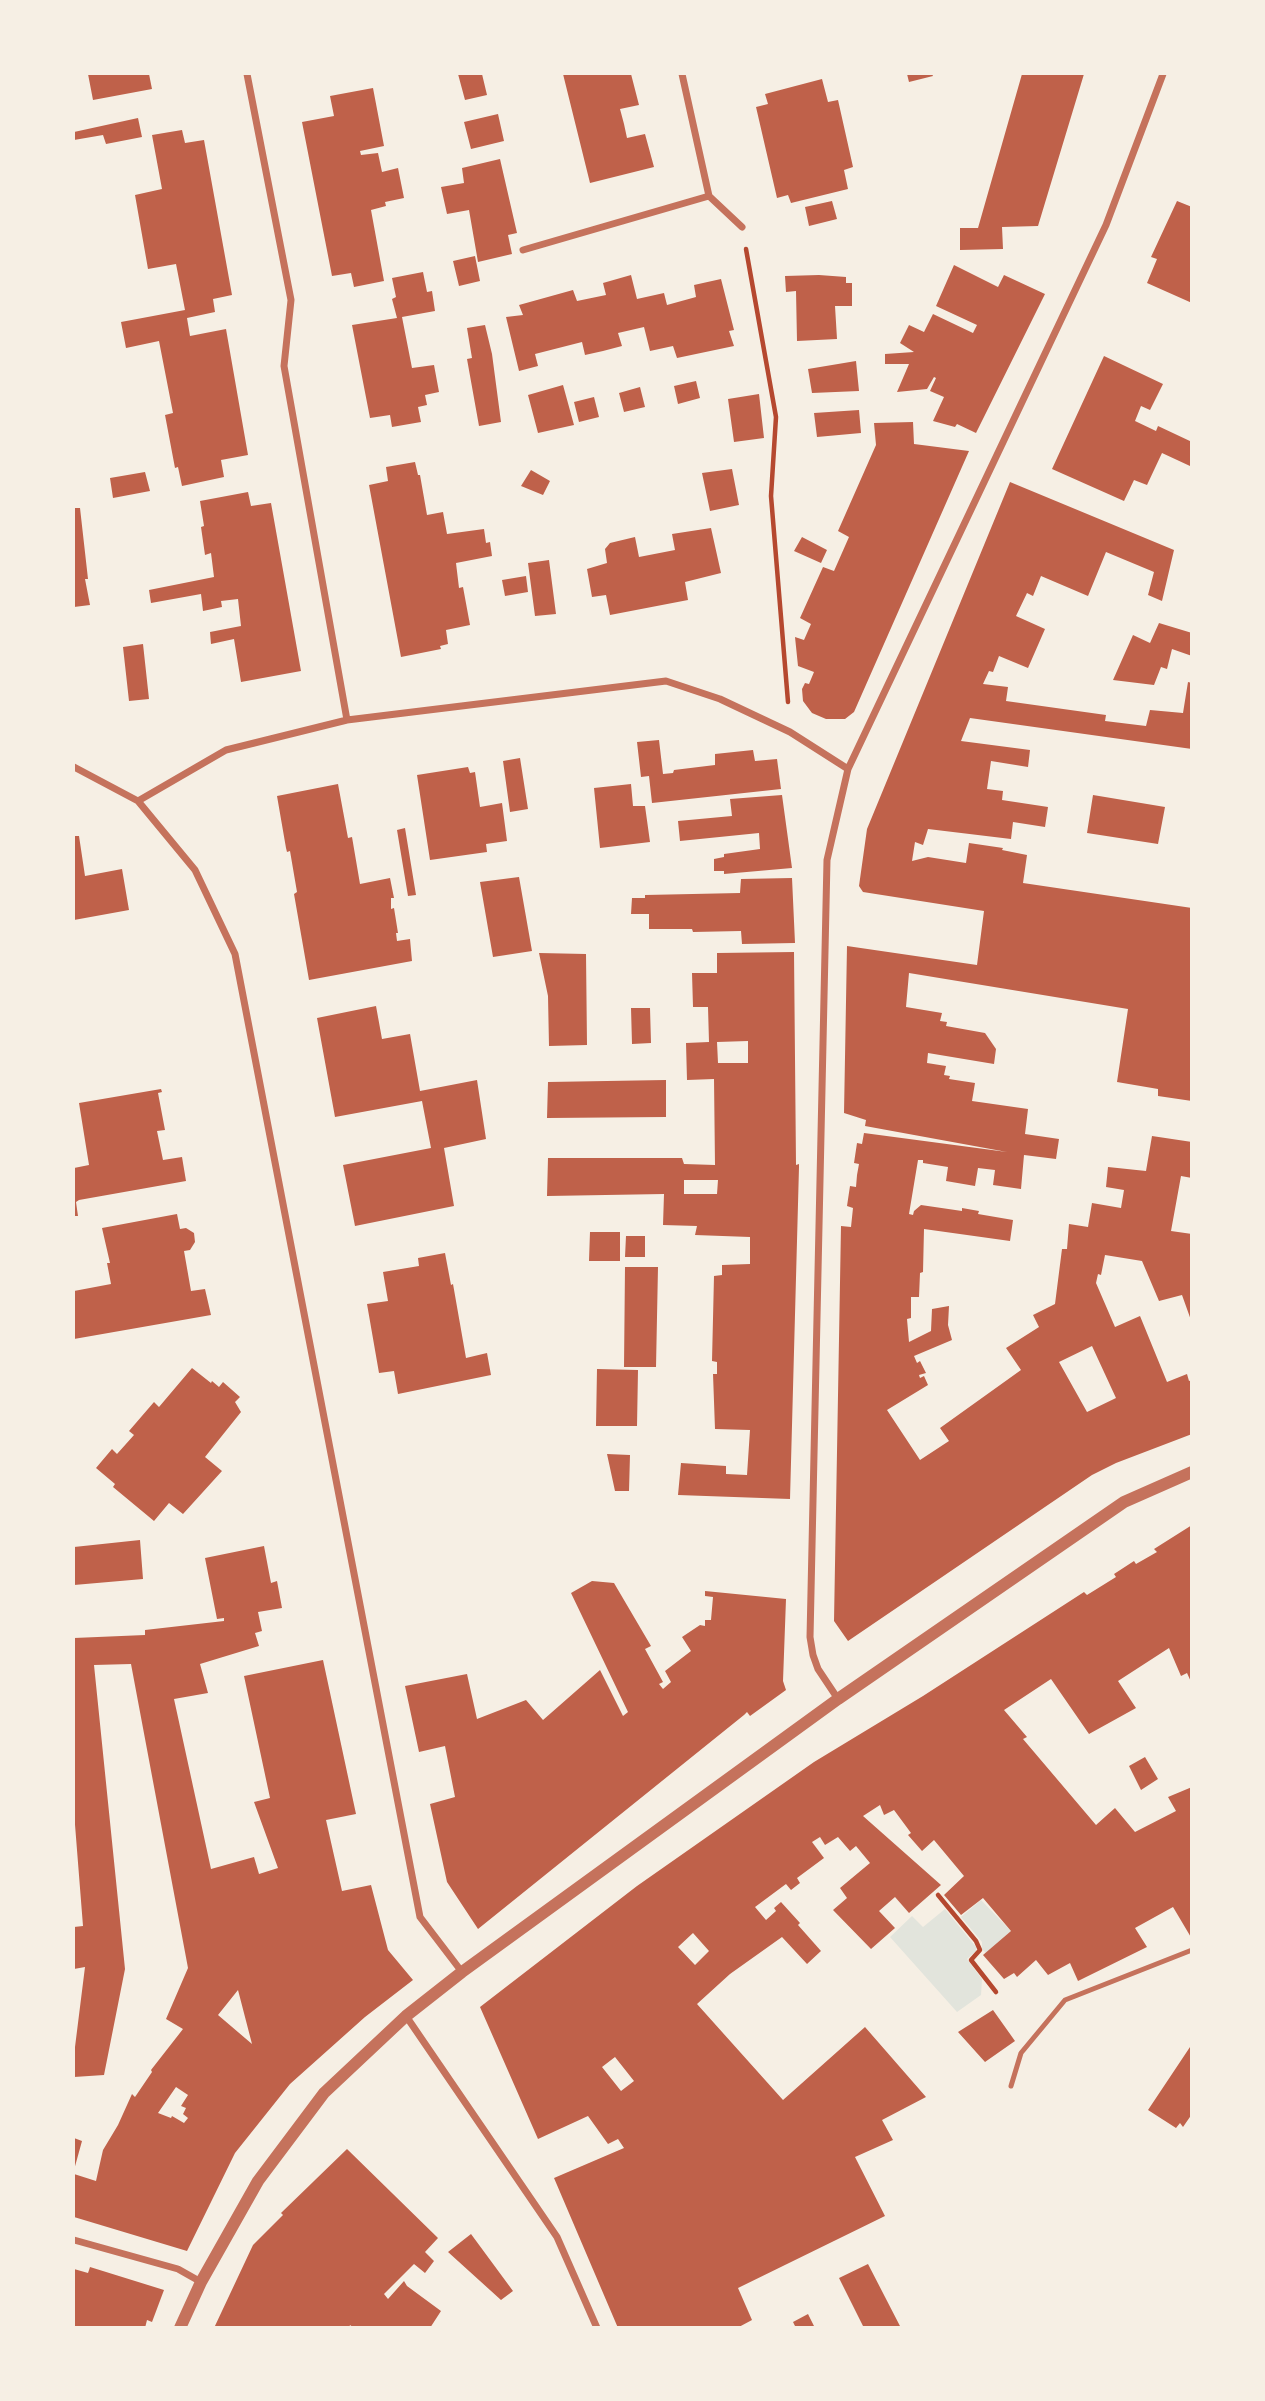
<!DOCTYPE html>
<style>
body{margin:0}
#map{position:relative;width:1265px;height:2401px;overflow:hidden;background:#f6efe4;font-family:Cabin,sans-serif}
canvas{display:block}
.frame{position:absolute;inset:0;border:75px solid #f6efe4;pointer-events:none}
</style>
<div id="map">
<canvas width="1265" height="2401"></canvas>
<div class="frame"></div>
</div>
<script>
const g = document.querySelector('canvas').getContext('2d');
g.lineJoin = 'round';
function fill(path, color) { g.fillStyle = color; g.fill(path, 'evenodd'); }
const poly = rows => new Path2D(rows.map(r => 'M' + r).join(''));
function stroke(path, color, width, dash) { g.strokeStyle = color; g.lineWidth = width; g.lineCap = dash ? 'butt' : 'round'; g.setLineDash(dash || []); g.stroke(path); }
fill(poly([
 [981,1900,1011,1931,986,1953,982,1949,982,1942,961,1917],
 [945,1909,976,1947,976,1951,967,1959,982,1979,981,1995,957,2012,890,1937,912,1916,923,1927]
]), '#e2e4dc');
fill(poly([
 [88,74,149,74,152,89,93,100],
 [458,74,482,74,487,95,465,100],
 [563,74,631,74,639,105,620,109,624,124,627,138,645,134,654,167,590,183],
 [907,74,932,74,933,76,909,82],
 [1022,74,1084,74,1038,226,1002,227,1003,249,960,250,960,228,978,228],
 [822,79,828,102,838,100,853,167,844,170,848,189,791,203,788,195,777,198,756,107,768,104,765,94],
 [373,88,384,146,360,151,361,155,378,153,382,172,398,168,404,198,385,202,386,206,371,210,384,281,354,287,351,273,332,276,302,122,334,116,330,96],
 [498,114,504,141,471,149,464,122],
 [138,118,142,137,106,144,103,135,74,140,74,132],
 [182,130,185,143,204,140,232,295,213,299,215,312,187,318,190,336,226,329,248,455,221,460,224,477,182,486,178,467,175,468,165,415,173,413,159,341,126,348,121,322,185,310,176,264,148,269,135,195,162,189,152,135],
 [500,159,517,233,508,235,512,254,478,262,469,210,447,214,441,187,464,183,462,168],
 [832,201,837,219,809,226,805,207],
 [1177,201,1192,207,1192,303,1147,283,1157,259,1151,257],
 [475,256,480,281,459,286,453,261],
 [954,265,998,287,1004,275,1045,294,976,433,957,424,955,427,933,421,944,397,930,391,936,378,934,377,927,389,897,392,909,364,885,364,885,354,914,352,900,343,909,325,924,332,933,314,973,333,977,325,936,306],
 [423,272,427,292,432,291,435,311,402,317,412,368,434,365,439,392,425,395,427,405,418,407,421,422,392,427,390,415,370,418,352,325,397,318,392,299,396,297,392,278],
 [631,275,637,299,664,293,667,305,696,297,694,285,721,279,734,330,729,331,734,346,677,358,673,346,650,351,644,327,618,333,622,346,603,351,585,355,582,342,535,354,538,366,519,371,506,317,523,315,519,305,573,290,577,301,606,295,603,283],
 [819,275,846,277,846,283,852,283,852,306,835,306,837,339,797,341,796,291,786,292,785,276],
 [485,325,492,354,501,422,479,426,467,359,472,358,467,328],
 [1104,356,1163,384,1150,410,1141,406,1135,421,1156,431,1158,426,1192,442,1190,466,1162,453,1147,485,1134,480,1124,501,1052,469],
 [856,361,859,391,812,393,808,369],
 [696,381,700,398,678,404,674,386],
 [563,385,574,425,538,433,528,395],
 [640,387,645,407,624,412,619,393],
 [759,394,764,438,734,442,728,399],
 [594,397,599,417,579,422,574,402],
 [859,410,861,433,817,437,814,413],
 [913,422,914,444,969,451,854,712,845,719,826,719,812,713,803,701,802,689,805,683,809,684,814,672,798,666,795,637,804,640,811,624,800,618,823,567,834,571,849,537,838,531,876,445,874,423],
 [415,462,418,475,420,475,427,515,443,512,447,534,484,529,486,543,490,542,492,556,456,563,459,588,463,587,470,625,446,630,448,644,440,646,441,649,401,657,369,485,388,481,386,467],
 [732,469,739,505,710,511,702,473],
 [531,470,550,481,543,495,521,486],
 [145,472,150,491,113,498,110,478],
 [1010,482,1174,550,1162,601,1148,595,1154,572,1106,552,1088,596,1041,576,1033,596,1027,593,1016,616,1045,629,1028,668,999,656,993,672,989,671,983,684,1008,687,1006,701,1106,715,1105,721,1146,726,1150,710,1183,713,1188,682,1192,683,1192,749,970,718,961,741,1030,750,1028,767,991,761,987,789,1003,791,1002,800,1048,807,1045,827,1013,822,1011,839,928,829,923,845,915,842,912,861,928,857,966,863,969,843,1003,848,1002,850,1027,855,1023,883,1192,908,1192,1101,1158,1096,1158,1089,1117,1082,1128,1009,909,973,906,1007,942,1013,940,1021,947,1022,946,1026,985,1033,996,1049,994,1064,928,1053,927,1063,946,1066,944,1075,950,1076,949,1079,975,1083,972,1101,1028,1109,1025,1134,1059,1139,1056,1159,1024,1155,1021,1189,993,1185,995,1170,978,1168,975,1186,946,1181,948,1167,923,1163,923,1160,918,1160,909,1214,913,1215,914,1211,921,1205,962,1211,962,1208,979,1211,978,1214,1013,1220,1010,1241,924,1229,923,1272,920,1273,919,1297,911,1297,911,1318,907,1319,909,1342,931,1331,932,1309,949,1306,948,1325,952,1340,914,1356,917,1363,920,1361,926,1373,919,1375,920,1378,924,1376,928,1385,887,1410,920,1460,949,1441,940,1428,1021,1370,1006,1348,1039,1327,1033,1315,1055,1304,1062,1249,1067,1249,1069,1224,1088,1227,1092,1203,1121,1208,1124,1190,1106,1187,1108,1167,1146,1171,1152,1136,1192,1142,1192,1178,1181,1176,1171,1231,1192,1234,1192,1323,1182,1295,1159,1301,1142,1261,1105,1255,1101,1275,1098,1274,1096,1283,1115,1327,1140,1316,1167,1382,1187,1374,1189,1381,1192,1380,1192,1434,1116,1463,1092,1475,848,1641,834,1621,841,1226,851,1227,853,1208,847,1206,850,1186,856,1187,857,1175,859,1164,854,1163,857,1143,862,1144,864,1133,1007,1152,865,1126,866,1120,844,1113,847,946,977,965,984,911,863,892,859,886,867,829],
 [1092,1346,1116,1398,1087,1412,1059,1362],
 [248,492,251,506,271,503,301,671,241,682,234,639,211,644,210,632,241,626,238,599,221,601,222,607,203,611,201,594,151,603,149,590,214,577,211,553,205,555,201,527,204,526,200,501],
 [74,508,80,508,88,579,85,579,90,605,74,607],
 [711,528,721,573,685,582,688,600,610,615,606,595,592,597,587,569,607,563,605,549,610,543,635,537,639,557,675,550,672,534],
 [802,537,827,550,821,563,794,551],
 [549,560,556,614,535,616,528,563],
 [526,576,528,592,505,596,502,580],
 [1159,623,1192,633,1192,656,1172,649,1167,669,1161,667,1154,685,1113,680,1133,635,1150,643],
 [143,644,149,699,129,701,123,647],
 [659,740,663,774,673,773,674,770,715,765,715,754,753,750,755,761,777,759,781,789,652,803,649,776,641,777,637,742],
 [520,758,528,809,510,812,503,761],
 [468,767,470,773,475,772,480,807,502,803,507,841,486,844,487,852,430,860,417,775],
 [338,784,348,838,352,837,360,884,390,878,394,898,391,898,391,909,394,908,398,933,396,933,397,941,410,939,412,961,309,980,294,894,297,892,290,851,287,852,286,848,277,796],
 [631,784,633,806,645,806,650,842,600,848,594,788],
 [782,795,792,868,724,874,724,871,714,871,714,859,724,857,724,854,760,849,759,833,680,841,678,821,732,816,730,799],
 [1093,795,1165,807,1158,844,1087,833],
 [405,828,416,895,408,896,397,830],
 [74,836,79,836,85,876,122,869,129,910,74,920],
 [519,877,532,951,493,957,480,882],
 [792,878,795,943,742,944,741,931,693,932,692,929,649,929,649,914,631,914,632,898,645,898,645,895,740,893,741,879],
 [794,952,796,1165,799,1164,799,1167,790,1499,678,1495,681,1463,726,1466,726,1474,747,1475,750,1430,715,1429,713,1374,717,1374,717,1362,712,1361,714,1276,722,1275,722,1265,750,1264,750,1237,695,1235,697,1226,663,1225,664,1194,547,1196,548,1158,682,1158,684,1164,715,1165,714,1079,687,1080,686,1043,709,1042,708,1007,693,1007,692,973,717,973,717,953],
 [748,1041,748,1063,718,1063,717,1042],
 [684,1180,718,1180,717,1194,684,1194],
 [539,953,586,954,587,1045,549,1046,548,996],
 [376,1006,382,1039,410,1034,420,1091,477,1080,486,1139,444,1148,454,1206,355,1226,343,1165,431,1148,422,1101,335,1117,317,1018],
 [631,1008,650,1008,651,1043,632,1044],
 [666,1080,666,1117,547,1118,548,1082],
 [161,1089,162,1092,158,1093,165,1130,157,1131,163,1160,182,1157,186,1181,79,1200,76,1202,78,1216,74,1216,74,1168,89,1165,79,1103],
 [177,1214,180,1229,186,1228,194,1233,195,1242,190,1250,184,1251,191,1291,205,1289,211,1315,74,1339,74,1291,111,1284,107,1263,110,1263,102,1228],
 [590,1232,620,1232,620,1261,589,1261],
 [626,1236,645,1236,645,1257,625,1257],
 [445,1253,451,1285,453,1284,466,1358,487,1353,491,1375,398,1394,394,1371,379,1373,367,1304,388,1301,383,1272,419,1266,418,1258],
 [625,1267,658,1267,656,1367,624,1367],
 [192,1368,211,1383,212,1381,219,1387,223,1382,240,1397,235,1402,241,1412,205,1457,222,1471,183,1514,169,1503,154,1521,113,1487,115,1484,96,1468,112,1449,117,1454,134,1435,129,1431,154,1402,159,1407],
 [597,1369,638,1370,637,1426,596,1426],
 [607,1454,630,1455,629,1491,615,1491],
 [1192,1525,1192,1684,1187,1673,1181,1676,1169,1648,1118,1681,1136,1708,1089,1734,1051,1679,1004,1710,1027,1737,1023,1739,1096,1825,1115,1808,1135,1832,1176,1811,1168,1797,1192,1787,1192,1939,1173,1907,1135,1928,1147,1947,1078,1981,1070,1963,1048,1975,1036,1960,1017,1977,1014,1973,1004,1979,983,1955,1011,1931,983,1898,961,1915,944,1895,964,1876,934,1840,922,1851,908,1835,911,1833,894,1810,884,1815,880,1805,863,1816,941,1885,909,1913,895,1897,879,1911,895,1928,871,1949,833,1910,847,1898,840,1888,870,1863,856,1846,850,1851,838,1837,825,1845,820,1837,812,1842,824,1858,797,1878,800,1883,791,1890,786,1884,755,1907,766,1920,776,1911,774,1908,781,1902,800,1923,798,1925,821,1951,807,1964,782,1937,730,1974,697,2004,783,2100,865,2027,926,2097,882,2120,893,2140,855,2157,885,2216,738,2288,752,2320,737,2328,618,2328,554,2178,624,2148,618,2139,608,2144,588,2116,538,2139,480,2007,637,1886,814,1762,923,1696,1084,1592,1087,1595,1116,1577,1114,1574,1134,1561,1136,1564,1157,1552,1154,1549],
 [693,1933,709,1951,695,1965,678,1947],
 [615,2057,634,2081,621,2091,602,2067],
 [140,1540,143,1579,74,1585,74,1547],
 [264,1546,271,1583,277,1581,282,1608,258,1612,262,1631,255,1633,259,1646,200,1664,208,1693,174,1699,211,1869,254,1857,259,1874,278,1868,254,1802,270,1798,244,1676,323,1660,356,1814,326,1820,342,1891,371,1885,388,1950,413,1980,365,2017,290,2084,235,2153,187,2251,74,2217,74,2174,96,2181,103,2150,118,2125,132,2094,135,2097,152,2072,151,2070,183,2029,166,2019,188,1968,131,1664,94,1665,125,1969,104,2075,74,2077,74,2055,85,1967,74,1969,74,1927,83,1926,74,1812,74,1638,145,1635,145,1630,224,1621,224,1618,217,1619,205,1558],
 [238,1990,252,2044,218,2015],
 [176,2087,188,2095,181,2106,186,2108,183,2114,188,2118,184,2123,172,2116,171,2118,158,2113],
 [592,1581,614,1583,651,1646,645,1649,663,1682,659,1684,663,1689,671,1682,665,1671,691,1651,682,1637,700,1625,705,1626,705,1620,711,1620,713,1597,705,1596,705,1591,786,1599,783,1681,786,1690,750,1716,747,1712,744,1715,478,1929,447,1882,430,1804,455,1797,445,1746,419,1752,405,1686,467,1674,477,1719,526,1700,543,1720,600,1670,623,1716,628,1712,571,1593],
 [1145,1757,1158,1779,1141,1790,1129,1766],
 [993,2010,1015,2041,985,2062,958,2032],
 [1192,2044,1192,2114,1183,2127,1180,2123,1176,2128,1148,2110],
 [74,2138,82,2141,74,2170],
 [347,2149,438,2238,425,2252,434,2261,425,2273,414,2264,384,2294,388,2299,404,2281,407,2286,441,2311,430,2328,354,2328,350,2325,349,2328,214,2328,253,2245,283,2215,281,2213],
 [471,2234,513,2291,501,2300,448,2252],
 [868,2264,901,2328,864,2328,839,2278],
 [90,2267,164,2290,152,2322,147,2320,145,2328,74,2328,74,2269,88,2273],
 [808,2314,815,2328,796,2328,793,2322]
]), '#bf614a');
stroke(poly([
 [746,249,776,417,771,496,788,702],
 [938,1895,976,1941,980,1950,971,1960,996,1992]
]), '#b5482f', 4.5);
stroke(poly([
 [1011,2086,1021,2053,1065,2000,1192,1950]
]), '#c5725c', 5);
stroke(poly([
 [247,74,291,300,284,366,347,720],
 [682,74,709,196,742,227],
 [523,250,709,196],
 [74,767,138,801,195,870,235,954,420,1917,462,1972],
 [138,801,226,750,347,720,666,681,720,699,790,732,848,769],
 [838,1699,818,1669,813,1655,810,1637,827,860,848,769,1106,225,1163,74],
 [406,2016,557,2237,597,2328],
 [74,2240,178,2269,201,2282]
]), '#c5725c', 7);
stroke(poly([
 [180,2328,201,2282,258,2181,324,2093,406,2016,462,1972,838,1699,1124,1502,1192,1472]
]), '#c5725c', 12);
</script>
